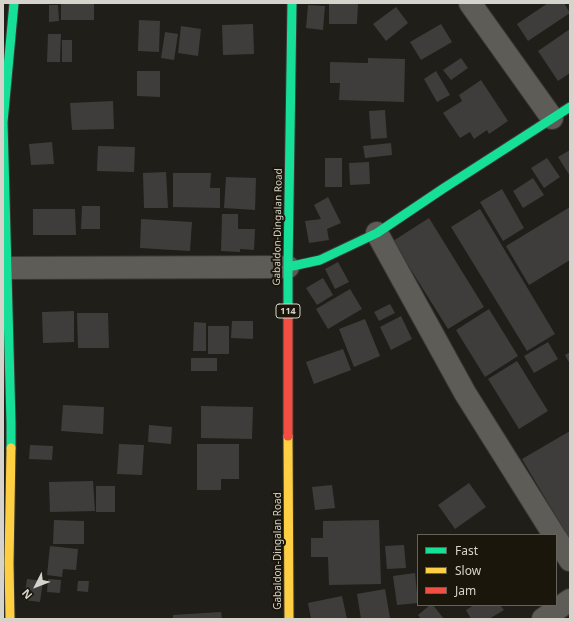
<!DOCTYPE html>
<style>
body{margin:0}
#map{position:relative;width:573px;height:622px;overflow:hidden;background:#201e18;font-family:"Noto Sans",sans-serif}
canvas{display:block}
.frame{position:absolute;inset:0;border:4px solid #d5d3cb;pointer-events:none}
.legend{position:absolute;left:417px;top:534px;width:140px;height:72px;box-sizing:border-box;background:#1a160b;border:1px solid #656258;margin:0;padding:5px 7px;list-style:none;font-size:12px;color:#d5d3cb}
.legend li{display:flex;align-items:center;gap:8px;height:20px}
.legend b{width:20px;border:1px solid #656258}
.north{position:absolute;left:16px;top:566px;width:40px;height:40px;-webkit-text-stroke:3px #1a160b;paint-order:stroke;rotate:228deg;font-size:11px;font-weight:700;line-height:16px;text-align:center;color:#d5d3cb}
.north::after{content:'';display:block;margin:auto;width:14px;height:18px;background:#d5d3cb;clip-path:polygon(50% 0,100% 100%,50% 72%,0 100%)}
</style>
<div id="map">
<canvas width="573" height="622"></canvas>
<div class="frame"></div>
<ul class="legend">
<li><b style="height:5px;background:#16e098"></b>Fast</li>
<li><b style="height:5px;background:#ffcf43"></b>Slow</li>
<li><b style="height:5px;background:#f24e42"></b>Jam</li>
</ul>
<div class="north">N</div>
</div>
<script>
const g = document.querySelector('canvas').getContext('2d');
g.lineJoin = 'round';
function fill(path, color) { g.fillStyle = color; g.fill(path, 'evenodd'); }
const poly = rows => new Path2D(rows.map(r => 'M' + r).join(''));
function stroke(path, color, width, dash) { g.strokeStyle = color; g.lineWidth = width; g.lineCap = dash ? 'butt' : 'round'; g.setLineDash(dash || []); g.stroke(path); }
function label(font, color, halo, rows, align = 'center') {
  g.font = font + ' "Noto Sans",sans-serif'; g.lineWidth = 4; g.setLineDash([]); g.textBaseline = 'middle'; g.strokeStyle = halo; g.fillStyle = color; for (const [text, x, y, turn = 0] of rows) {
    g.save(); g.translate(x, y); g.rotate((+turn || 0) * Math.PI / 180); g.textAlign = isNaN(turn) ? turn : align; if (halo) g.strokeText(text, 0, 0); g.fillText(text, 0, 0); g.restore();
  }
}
fill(poly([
 [61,3,94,3,94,20,61,20],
 [329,3,358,4,357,24,329,24],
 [548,3,564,3,570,13,528,41,517,24],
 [49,5,58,5,59,21,49,22],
 [308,5,325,6,323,30,306,28],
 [396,7,408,23,386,41,373,24],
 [139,20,160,21,159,52,138,51],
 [253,24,254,54,223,55,222,25],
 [441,24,452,42,421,60,410,42],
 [181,26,201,29,198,56,178,53],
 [570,29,570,73,558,81,538,51],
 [165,32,178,34,174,60,161,58],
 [48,34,61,34,60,62,47,62],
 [62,40,72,40,72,62,62,62],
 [368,58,405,59,404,102,339,100,340,83,330,83,330,62,368,63],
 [461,58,468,68,451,80,443,70],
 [137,71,160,71,160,97,137,96],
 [436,71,450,95,437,102,424,79],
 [481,80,508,121,489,134,487,130,474,139,470,132,460,138,443,113,462,101,459,95],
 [113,101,114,129,72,130,70,103],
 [385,110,387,138,371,139,369,111],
 [52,142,54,164,31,165,29,144],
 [391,143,392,155,365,158,363,146],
 [98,146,135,147,134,172,97,171],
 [570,150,570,176,558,157],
 [325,158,342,158,342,187,325,187],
 [547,158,560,177,544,188,531,168],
 [369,162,370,184,350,185,349,163],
 [166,172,168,208,144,208,143,173],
 [173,173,211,173,210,188,220,188,220,208,173,207],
 [226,177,256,178,255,210,224,208],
 [533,178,544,195,523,208,513,191],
 [502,189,524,228,503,241,480,202],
 [328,197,341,223,327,229,329,240,309,243,305,221,321,219,314,205],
 [82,206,100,206,100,229,81,229],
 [570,207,570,260,529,285,506,246],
 [33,209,75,209,76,235,33,235],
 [480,209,555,334,527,351,451,227],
 [222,214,238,214,238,229,255,229,254,250,240,249,240,252,221,251],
 [429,218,484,307,448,329,393,241],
 [141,219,192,222,190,251,140,248],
 [338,262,349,282,335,289,325,269],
 [323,278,333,295,317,305,306,288],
 [350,289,362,309,328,329,316,309],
 [390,304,395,313,379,321,374,312],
 [489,309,518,356,485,377,456,330],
 [74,311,74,342,43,343,42,312],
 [77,313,108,313,109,348,78,348],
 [401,316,412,339,391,350,380,327],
 [365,319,380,356,354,367,339,329],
 [232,321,253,321,253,339,231,338],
 [194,322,206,323,206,351,193,351],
 [208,326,229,326,229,354,208,354],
 [548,342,558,359,534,373,524,356],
 [343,349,351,370,314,384,306,362],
 [570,352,570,364,565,355],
 [191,358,217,358,217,371,191,371],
 [517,361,548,411,519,429,488,379],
 [63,405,104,407,103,434,61,431],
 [201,406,253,407,252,439,201,438],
 [149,425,172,427,171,444,148,442],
 [570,431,570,540,522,459],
 [119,444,144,445,142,475,117,474],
 [197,444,239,444,239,479,221,479,221,490,197,490],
 [30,445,53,446,52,460,29,459],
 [93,481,95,511,50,512,49,482],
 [469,483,486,507,455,529,438,505],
 [332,485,335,508,315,510,312,487],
 [96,486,115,486,115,512,96,512],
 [54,520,84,521,84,544,53,544],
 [379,520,381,584,329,585,328,557,311,557,311,538,323,538,323,521],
 [404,545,406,568,387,569,385,546],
 [50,546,78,549,76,570,63,569,62,577,47,575],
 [415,573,418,603,397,605,393,576],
 [27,579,43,581,40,602,24,600],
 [48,579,61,580,60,593,47,592],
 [78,581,89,581,88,592,77,591],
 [385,589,390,618,361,619,357,594],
 [342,596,347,619,311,619,308,603],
 [430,605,433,605,444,619,421,619,418,615],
 [474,605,500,605,504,610,489,619,471,619,466,610],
 [221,612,222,619,173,619,173,615]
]), '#3f3d3b');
const street = poly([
 [470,3,552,118],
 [377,233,465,393,554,535],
 [3,268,288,267],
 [556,538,570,560],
 [543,619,570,600]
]);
const fast = poly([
 [288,267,320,260,377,233,444,188,570,107],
 [288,318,288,267,292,3],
 [11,448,11,423,3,122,14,3]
]);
const slow = poly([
 [288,436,289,619],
 [10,619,9,563,11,448]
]);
const jam = poly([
 [288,318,288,436]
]);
stroke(street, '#3a3934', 24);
stroke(fast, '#3a3934', 11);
stroke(slow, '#3a3934', 11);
stroke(jam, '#3a3934', 11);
stroke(street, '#5d5c57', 22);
stroke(fast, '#16e098', 9);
stroke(slow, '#ffcf43', 9);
stroke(jam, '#f24e42', 9);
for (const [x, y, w] of [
 [288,311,24]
]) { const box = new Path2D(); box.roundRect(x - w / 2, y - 7, w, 14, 3); g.fillStyle = '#1a160b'; g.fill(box); stroke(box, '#d5d3cb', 1); }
label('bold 9px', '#d5d3cb', null, [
 ["114",288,311]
]);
label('10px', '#d5d3cb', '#1a160b', [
 ["Gabaldon-Dingalan Road",278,227,-89],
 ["Gabaldon-Dingalan Road",278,551,-90]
]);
</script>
